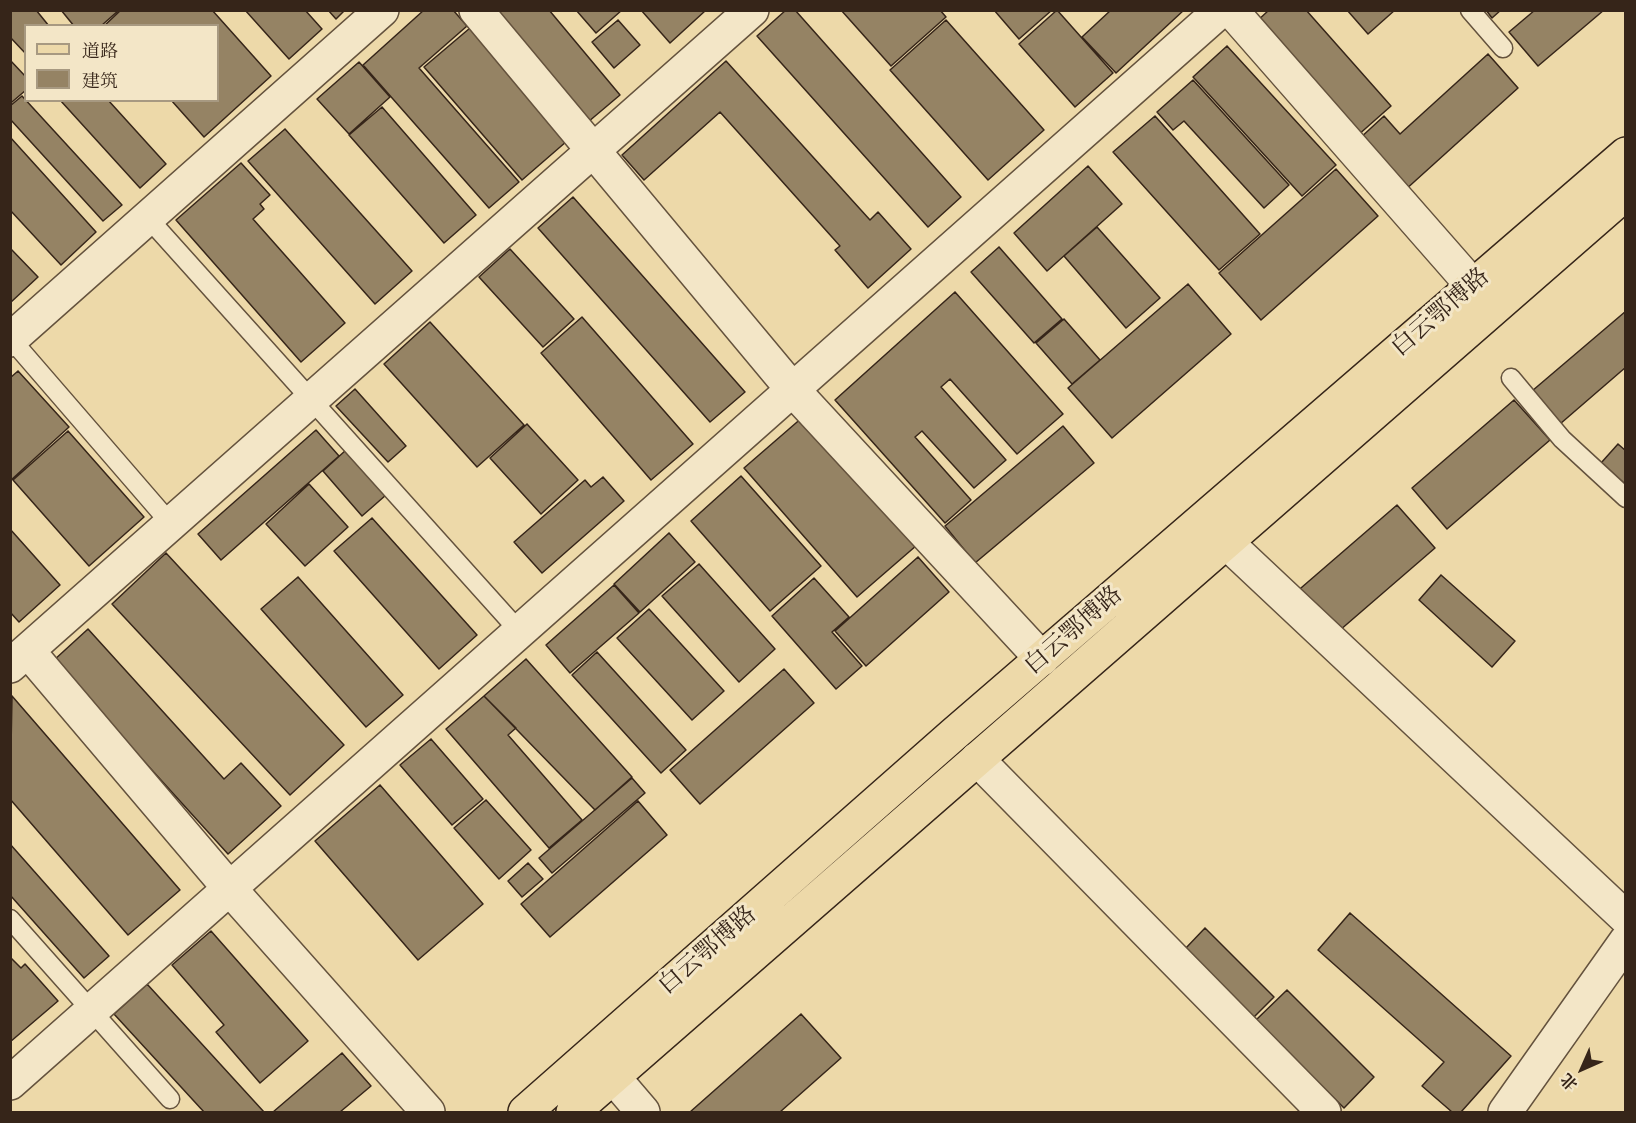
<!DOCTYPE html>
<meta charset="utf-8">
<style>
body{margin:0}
#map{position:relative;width:1636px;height:1123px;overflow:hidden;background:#edd9a9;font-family:Alegreya,"Noto Serif SC",serif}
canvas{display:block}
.frame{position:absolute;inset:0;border:12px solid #362519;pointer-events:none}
.legend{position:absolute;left:24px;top:24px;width:195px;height:78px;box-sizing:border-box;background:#f3e6c7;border:2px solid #a79981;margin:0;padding:8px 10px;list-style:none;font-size:18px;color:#362519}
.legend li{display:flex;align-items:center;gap:12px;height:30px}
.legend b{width:30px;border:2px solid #a79981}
.north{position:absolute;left:1552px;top:1039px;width:60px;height:60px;-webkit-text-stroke:4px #f3e6c7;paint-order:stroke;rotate:225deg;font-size:16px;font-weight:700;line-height:24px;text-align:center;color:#362519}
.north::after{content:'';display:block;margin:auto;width:21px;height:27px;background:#362519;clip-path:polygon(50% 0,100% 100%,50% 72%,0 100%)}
</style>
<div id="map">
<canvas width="1636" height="1123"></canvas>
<div class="frame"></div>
<ul class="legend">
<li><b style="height:8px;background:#edd9a9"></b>道路</li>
<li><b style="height:16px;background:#958364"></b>建筑</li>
</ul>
<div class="north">北</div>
</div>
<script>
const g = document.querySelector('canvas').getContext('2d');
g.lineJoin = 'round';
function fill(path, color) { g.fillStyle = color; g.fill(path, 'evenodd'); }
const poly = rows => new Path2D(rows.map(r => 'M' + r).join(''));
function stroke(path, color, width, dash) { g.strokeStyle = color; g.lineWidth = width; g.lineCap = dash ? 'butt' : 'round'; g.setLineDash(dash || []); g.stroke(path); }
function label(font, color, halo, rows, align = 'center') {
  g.font = font + ' Alegreya,"Noto Serif SC",serif'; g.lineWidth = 6; g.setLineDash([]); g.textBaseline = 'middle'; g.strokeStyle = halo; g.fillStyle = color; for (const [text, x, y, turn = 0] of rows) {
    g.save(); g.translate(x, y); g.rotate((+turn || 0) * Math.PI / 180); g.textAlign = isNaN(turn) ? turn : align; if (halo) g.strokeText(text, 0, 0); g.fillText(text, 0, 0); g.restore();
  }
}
const building = poly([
 [10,10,36,10,49,26,26,26,26,54,10,37,10,10],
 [61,10,119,10,101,26,74,26,61,10],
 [121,10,212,10,271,76,204,137,171,100,218,100,218,26,104,26,121,10],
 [245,10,305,10,322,29,289,59,245,10],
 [328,10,345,10,336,19,328,10],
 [424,10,453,10,467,26,419,68,519,182,489,208,363,65,424,10],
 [494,10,549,10,620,95,588,122,494,10],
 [576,10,622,10,596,33,576,10],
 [641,10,705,10,705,11,670,43,641,10],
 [786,10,795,10,961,197,928,227,757,36,786,10],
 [841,10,940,10,946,17,891,66,841,10],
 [994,10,1052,10,1019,39,994,10],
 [1057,10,1113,73,1075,107,1019,44,1057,10],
 [1111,10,1184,10,1116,73,1082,37,1111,10],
 [1269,10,1306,10,1391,106,1357,136,1255,23,1269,10],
 [1347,10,1395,10,1368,34,1347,10],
 [1486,10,1501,10,1492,18,1486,10],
 [1535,10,1604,10,1538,66,1509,32,1535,10],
 [618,20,640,45,614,68,592,42,618,20],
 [946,20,1044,130,988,180,890,70,946,20],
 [470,28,567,141,522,180,424,67,470,28],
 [1227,46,1336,165,1302,196,1193,77,1227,46],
 [1488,54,1518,88,1404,191,1358,140,1384,116,1400,134,1488,54],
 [10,60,26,77,26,90,12,102,10,101,10,60],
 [726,61,870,220,878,212,911,249,868,288,835,250,840,246,720,112,644,180,622,155,726,61],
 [359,62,390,97,349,134,317,99,359,62],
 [1193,80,1289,185,1264,208,1184,121,1173,130,1157,112,1193,80],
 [22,96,122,205,103,221,10,119,10,106,22,96],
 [60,100,108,100,166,164,140,188,60,100],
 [382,107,476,215,444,243,349,135,382,107],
 [1155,116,1260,234,1219,270,1113,152,1155,116],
 [285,129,412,271,375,304,248,161,285,129],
 [10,137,96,232,61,265,10,210,10,137],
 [241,163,270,195,260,204,264,209,253,219,345,323,301,362,176,220,241,163],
 [1088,166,1122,204,1047,271,1014,233,1088,166],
 [1336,169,1378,216,1261,320,1219,273,1336,169],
 [573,197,745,392,710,422,538,228,573,197],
 [1097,227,1160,298,1126,328,1064,256,1097,227],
 [999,247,1062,319,1034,343,971,272,999,247],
 [10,248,38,277,10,303,10,248],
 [510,249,574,319,543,347,479,277,510,249],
 [1188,284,1231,334,1112,438,1068,388,1188,284],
 [955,292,1063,414,1017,454,950,379,941,387,1006,460,974,488,922,431,915,437,971,500,945,523,835,400,955,292],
 [1626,311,1626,367,1560,424,1532,391,1626,311],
 [582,317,693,444,651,480,541,353,582,317],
 [1064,319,1100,360,1072,384,1036,343,1064,319],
 [430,322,524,425,477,467,384,364,430,322],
 [18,371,69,427,10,481,10,378,18,371],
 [355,389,406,446,388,462,336,406,355,389],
 [1514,400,1550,440,1447,529,1412,488,1514,400],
 [804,416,917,545,857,597,744,468,804,416],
 [527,424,578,480,541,514,490,458,527,424],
 [1063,426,1094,463,975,563,945,526,1063,426],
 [316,430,339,456,221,560,198,534,316,430],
 [68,431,144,517,89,566,13,480,68,431],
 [1618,444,1626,451,1626,485,1601,463,1618,444],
 [346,450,386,495,362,516,323,471,346,450],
 [741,476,821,566,770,611,691,521,741,476],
 [603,477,624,501,542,573,514,542,585,480,591,487,603,477],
 [309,484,348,527,305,566,266,524,309,484],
 [1397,505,1435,548,1332,637,1294,594,1397,505],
 [372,518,477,635,439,669,334,551,372,518],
 [10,529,60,585,19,622,10,612,10,529],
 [669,533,695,562,640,612,614,584,669,533],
 [166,553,344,745,290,795,112,604,166,553],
 [918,557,949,592,866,666,835,631,918,557],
 [699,564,775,649,739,682,662,596,699,564],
 [1441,575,1515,641,1492,667,1419,600,1441,575],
 [298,577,403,695,366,727,261,609,298,577],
 [814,578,849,617,832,632,862,666,836,689,772,616,814,578],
 [614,585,639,613,570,673,546,645,614,585],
 [649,609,724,691,692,720,617,638,649,609],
 [88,629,224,779,241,763,281,806,228,854,53,661,88,629],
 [597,652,686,750,661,773,572,675,597,652],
 [526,659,632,777,595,810,484,696,526,659],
 [784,669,814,703,700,804,670,770,784,669],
 [12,696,180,890,128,935,10,799,12,696],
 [484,696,516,728,508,735,582,820,549,848,446,729,484,696],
 [431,739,483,799,452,825,400,765,431,739],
 [632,778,645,793,552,873,539,858,632,778],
 [380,785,483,904,418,960,315,841,380,785],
 [486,800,531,850,499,879,454,828,486,800],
 [638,801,667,835,550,937,521,904,638,801],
 [10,844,109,956,84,978,10,895,10,844],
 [528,863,543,879,522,897,508,881,528,863],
 [1350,913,1511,1056,1461,1112,1452,1112,1422,1086,1444,1062,1318,950,1350,913],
 [1205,928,1274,997,1253,1018,1185,949,1205,928],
 [211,931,308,1041,260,1083,216,1032,224,1025,172,965,211,931],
 [10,957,21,968,25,964,58,1001,10,1042,10,957],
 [147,984,264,1112,204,1112,114,1014,147,984],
 [1287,990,1374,1077,1344,1108,1256,1020,1287,990],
 [801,1014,841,1058,780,1112,690,1112,801,1014],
 [342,1053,371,1086,340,1112,273,1112,342,1053]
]);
fill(building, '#958364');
stroke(building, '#362519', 1.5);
const service = poly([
 [1470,10,1503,48],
 [148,218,520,632],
 [11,339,171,524],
 [1511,378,1562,439,1626,498],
 [10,919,170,1099]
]);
const minor = poly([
 [476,10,793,390,1042,659],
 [1231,10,1473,286],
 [10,340,382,10],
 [1226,542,1626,918],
 [28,651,230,889,428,1112],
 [10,666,752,10],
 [977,759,1324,1112],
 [596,1057,643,1112],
 [10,1083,1221,10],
 [1505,1112,1626,941]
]);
const primary = poly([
 [525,1112,954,734,1626,154],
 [573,1112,1626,193]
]);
stroke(service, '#64523d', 21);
stroke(minor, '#64523d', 36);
stroke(primary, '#362519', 36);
stroke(service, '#f3e6c7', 18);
stroke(minor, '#f3e6c7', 33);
stroke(primary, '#edd9a9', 33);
label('24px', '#362519', '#f3e6c7', [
 ["白云鄂博路",1441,313,-41],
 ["白云鄂博路",1074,631,-41],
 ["白云鄂博路",708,951,-41]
]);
</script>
